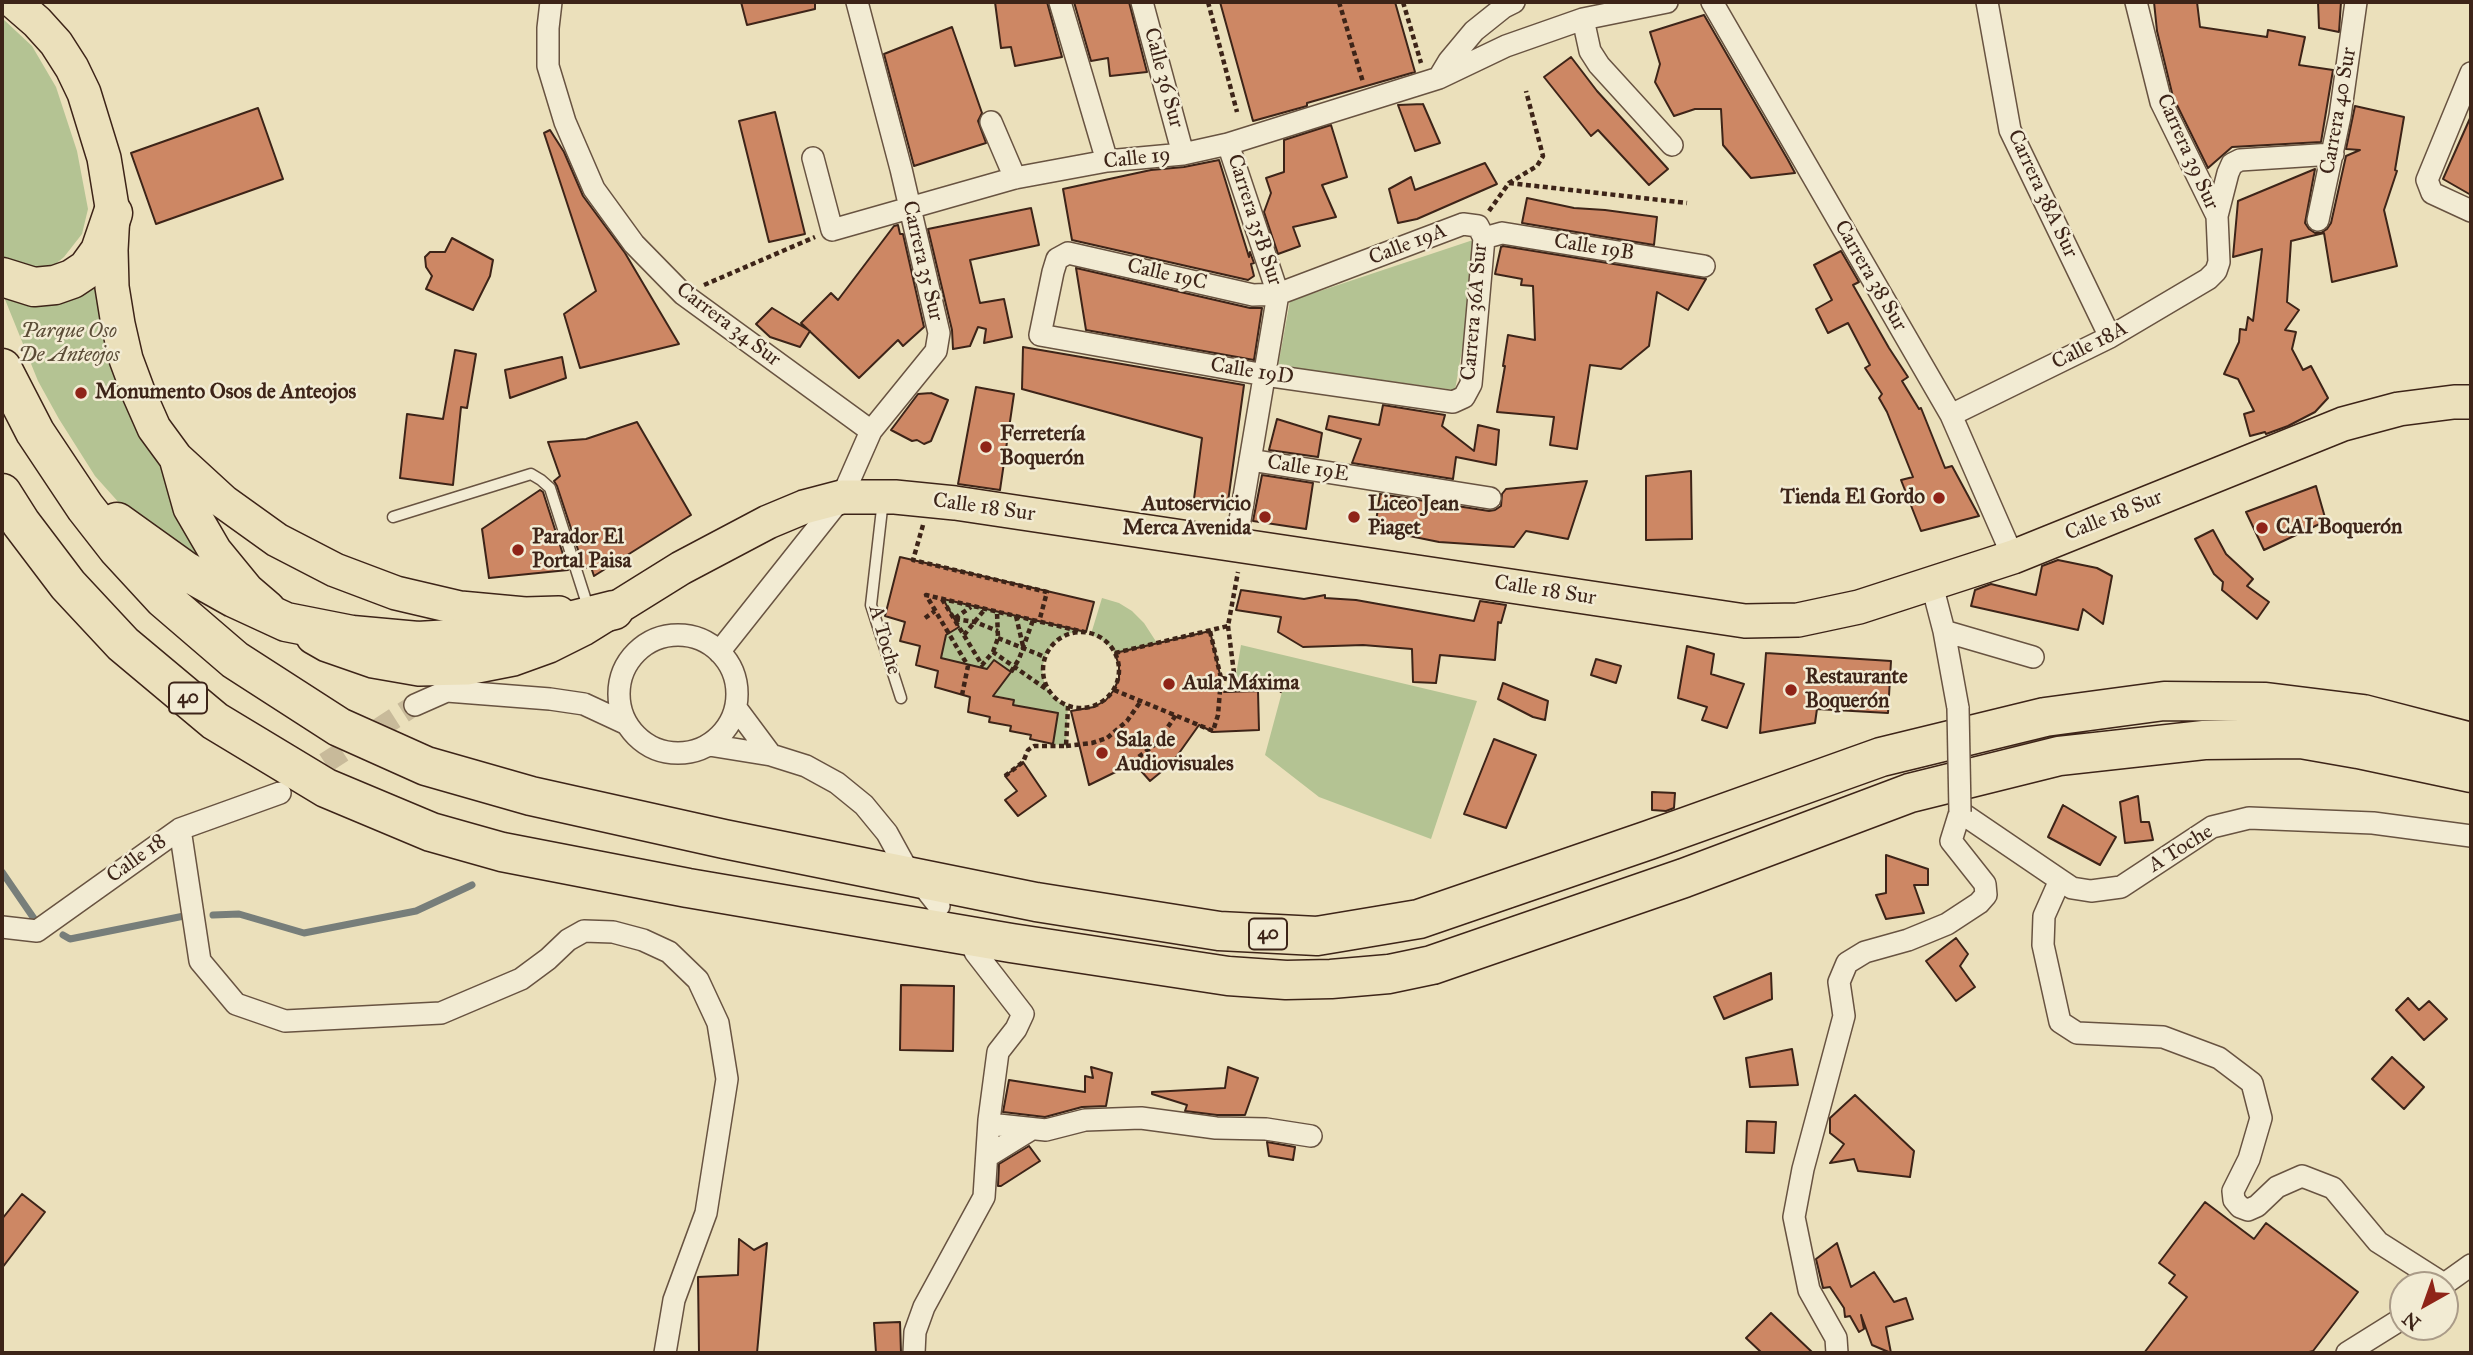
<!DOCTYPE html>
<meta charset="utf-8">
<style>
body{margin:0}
#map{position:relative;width:2473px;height:1355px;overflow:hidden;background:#ebe0bb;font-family:"IM FELL Great Primer",serif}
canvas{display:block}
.frame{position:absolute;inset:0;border:4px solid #3d2418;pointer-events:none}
.north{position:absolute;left:2389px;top:1271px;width:70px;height:70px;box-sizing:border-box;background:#f2ebd3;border:2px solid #aa9b88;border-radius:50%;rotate:220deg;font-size:19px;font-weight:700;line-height:28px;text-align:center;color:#3d2418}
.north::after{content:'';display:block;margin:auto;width:24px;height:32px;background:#8f2418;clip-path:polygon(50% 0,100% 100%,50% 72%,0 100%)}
</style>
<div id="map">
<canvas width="2473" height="1355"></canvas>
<div class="frame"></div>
<div class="north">N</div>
</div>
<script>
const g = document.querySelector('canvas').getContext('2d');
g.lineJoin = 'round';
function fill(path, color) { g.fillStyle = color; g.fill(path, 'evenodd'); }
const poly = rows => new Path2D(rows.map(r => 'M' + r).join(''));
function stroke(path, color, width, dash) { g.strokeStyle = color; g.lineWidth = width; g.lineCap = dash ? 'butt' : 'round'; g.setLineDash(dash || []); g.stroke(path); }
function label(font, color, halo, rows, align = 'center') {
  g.font = font + ' "IM FELL Great Primer",serif'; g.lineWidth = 5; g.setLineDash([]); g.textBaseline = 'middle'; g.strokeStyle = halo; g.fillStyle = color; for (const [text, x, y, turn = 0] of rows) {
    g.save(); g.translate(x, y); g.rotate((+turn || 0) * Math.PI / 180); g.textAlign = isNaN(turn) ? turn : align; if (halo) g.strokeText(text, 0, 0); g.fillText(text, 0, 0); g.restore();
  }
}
fill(poly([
 [2,18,32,46,56,87,77,151,88,209,82,234,64,257,47,271,2,259],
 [1482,237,1455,390,1278,366,1290,301],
 [107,280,233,585,130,515,95,476,59,419,38,381,2,292],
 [911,592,1084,632,1071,633,1060,638,1051,646,1045,657,1042,669,1044,681,1049,692,1058,701,1068,706,1066,746,1053,744,1057,718,1035,709,1014,705,1014,699,992,695,970,698,956,693,962,665,941,658],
 [1102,598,1119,603,1132,611,1144,623,1157,643,1115,653,1107,643,1091,634],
 [1241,645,1477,701,1431,839,1319,797,1265,755,1282,692,1235,681]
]), '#b4c393');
stroke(poly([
 [2,872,35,920],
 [213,915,239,914,304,933,416,911,472,885],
 [63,935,70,939,184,916]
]), '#777e7a', 7);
const building = poly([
 [741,2,815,2,815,9,747,25,741,2],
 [995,2,1047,2,1062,57,1015,66,1011,47,1001,48,995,2],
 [1074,2,1129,2,1147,72,1110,76,1108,58,1091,61,1074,2],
 [1220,2,1395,2,1415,72,1307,103,1307,106,1253,121,1220,2],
 [2154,2,2197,2,2200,27,2267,37,2268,30,2305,37,2299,65,2333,70,2321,142,2232,147,2208,168,2173,97,2157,31,2154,2],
 [2318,2,2341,2,2339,32,2319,28,2318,2],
 [1704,15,1788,160,1795,173,1751,178,1723,145,1721,109,1695,109,1674,116,1655,82,1660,64,1650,32,1704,15],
 [952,27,982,113,978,121,986,143,914,166,884,54,952,27],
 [1571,57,1597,91,1668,169,1649,185,1598,130,1591,136,1544,77,1571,57],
 [1423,104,1440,143,1415,151,1398,105,1423,104],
 [2355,106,2404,117,2395,170,2397,171,2384,210,2397,266,2332,282,2324,233,2291,241,2287,302,2299,310,2285,330,2296,332,2292,349,2303,370,2311,366,2328,398,2315,412,2288,426,2266,434,2265,432,2250,436,2244,414,2254,411,2238,379,2224,374,2239,342,2240,329,2246,330,2248,317,2253,321,2262,249,2233,257,2238,201,2315,169,2305,223,2309,229,2315,233,2321,233,2327,229,2331,223,2346,156,2360,150,2346,149,2355,106],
 [258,108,283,179,156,224,131,153,258,108],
 [775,112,805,234,769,242,739,121,775,112],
 [2471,116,2471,195,2443,179,2471,116],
 [1331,125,1347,177,1322,185,1336,217,1293,227,1300,246,1278,254,1264,212,1271,193,1266,178,1284,172,1284,140,1331,125],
 [550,130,564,152,583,196,625,253,679,344,580,368,564,314,596,291,544,133,550,130],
 [1219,160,1249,257,1250,252,1254,263,1251,264,1254,276,1248,280,1072,240,1063,189,1151,170,1184,167,1219,160],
 [1485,163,1497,184,1417,219,1398,223,1389,189,1411,177,1415,190,1485,163],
 [1527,198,1574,208,1605,210,1657,217,1654,245,1522,223,1527,198],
 [1031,208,1039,245,970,260,980,303,1004,299,1012,337,984,343,986,329,978,327,970,346,953,349,952,330,928,229,1031,208],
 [898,225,900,234,903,234,924,327,903,346,898,340,859,378,801,323,831,293,838,300,894,226,898,225],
 [452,238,493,260,490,276,473,310,426,289,432,276,426,267,425,257,430,252,445,252,452,238],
 [1503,246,1706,279,1688,310,1657,292,1649,346,1621,369,1590,365,1577,449,1550,445,1554,417,1497,412,1505,366,1503,366,1508,335,1535,340,1533,286,1521,285,1522,279,1495,274,1501,247,1503,246],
 [1841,251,1859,282,1853,285,1889,348,1908,377,1902,381,1919,409,1921,408,1945,468,1952,466,1979,516,1921,531,1901,480,1913,477,1887,412,1879,398,1882,394,1865,368,1870,365,1848,323,1828,333,1816,309,1832,300,1814,265,1841,251],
 [1076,268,1250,308,1262,308,1254,360,1086,330,1076,268],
 [772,308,810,331,800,347,770,337,756,324,772,308],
 [1023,347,1244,385,1227,509,1194,499,1202,438,1022,389,1023,347],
 [455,350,476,354,467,408,461,407,453,485,400,478,407,414,443,419,455,350],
 [562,357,566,378,510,398,505,370,562,357],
 [976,387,1014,394,1000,490,958,484,976,387],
 [931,393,948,400,931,441,924,444,917,440,912,441,891,430,918,394,931,393],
 [1383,405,1445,415,1442,426,1474,451,1478,425,1499,430,1496,465,1456,457,1453,479,1352,463,1361,439,1326,429,1329,416,1379,425,1383,405],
 [1277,419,1322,433,1318,457,1269,450,1277,419],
 [637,422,691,515,594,576,591,567,584,568,557,486,554,481,560,476,548,442,586,439,637,422],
 [1691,471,1692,539,1646,540,1646,476,1691,471],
 [1262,475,1313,483,1306,529,1253,521,1262,475],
 [1587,481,1568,539,1526,531,1514,547,1439,542,1375,529,1380,494,1489,511,1495,510,1501,506,1502,494,1506,489,1587,481],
 [2316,486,2326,521,2264,550,2246,512,2316,486],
 [540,490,543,492,568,570,489,578,482,529,540,490],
 [2213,530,2226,554,2253,579,2247,586,2269,602,2257,619,2222,590,2223,582,2214,574,2195,539,2213,530],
 [900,557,1094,602,1086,632,943,599,959,627,946,635,941,658,987,669,994,660,1011,672,993,696,1014,700,1013,705,1058,713,1053,744,1030,739,1031,735,1010,731,1011,726,989,722,990,717,968,712,970,697,935,687,938,671,916,665,920,646,900,641,905,622,885,616,900,557],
 [2058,560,2097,568,2112,576,2103,624,2083,609,2078,630,1971,606,1975,590,1991,584,2036,595,2042,566,2058,560],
 [1241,590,1304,599,1325,595,1325,598,1356,600,1474,621,1480,601,1506,605,1501,623,1498,622,1495,660,1440,655,1436,683,1413,682,1412,649,1363,645,1303,647,1278,632,1281,617,1236,610,1241,590],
 [1210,631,1224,692,1258,691,1259,730,1213,732,1199,725,1172,763,1150,781,1134,763,1089,785,1071,711,1094,707,1106,700,1114,690,1119,678,1119,666,1115,653,1210,631],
 [1687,646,1714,654,1711,674,1744,684,1727,728,1702,720,1707,707,1678,698,1687,646],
 [1766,653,1891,661,1888,713,1817,709,1815,723,1760,733,1766,653],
 [1596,659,1621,666,1616,683,1591,675,1596,659],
 [1503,683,1548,701,1545,720,1533,717,1498,699,1503,683],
 [1494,739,1536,755,1506,828,1464,814,1494,739],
 [1023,762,1046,796,1018,816,1005,800,1017,791,1005,776,1023,762],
 [1652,792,1675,793,1674,808,1666,811,1652,810,1652,792],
 [2138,796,2141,822,2149,822,2153,840,2125,843,2120,802,2138,796],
 [2063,805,2116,837,2100,865,2048,837,2063,805],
 [1886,855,1928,869,1928,885,1914,885,1924,913,1886,919,1876,895,1886,893,1886,855],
 [1956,938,1968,954,1960,966,1975,987,1956,1001,1926,961,1956,938],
 [1771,973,1772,999,1724,1019,1714,997,1771,973],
 [901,985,954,986,953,1051,900,1050,901,985],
 [2408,998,2419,1010,2429,1001,2447,1019,2424,1040,2396,1010,2408,998],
 [1792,1049,1798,1085,1750,1087,1746,1058,1792,1049],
 [2392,1057,2424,1087,2404,1109,2372,1079,2392,1057],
 [1091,1067,1112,1073,1106,1106,1082,1107,1045,1117,1003,1112,1009,1080,1085,1092,1085,1076,1093,1078,1091,1067],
 [1228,1067,1258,1078,1245,1115,1217,1115,1185,1111,1187,1105,1152,1094,1152,1092,1225,1088,1228,1067],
 [1855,1095,1914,1151,1910,1177,1858,1171,1854,1159,1830,1163,1844,1144,1830,1133,1830,1118,1855,1095],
 [1747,1121,1776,1122,1774,1153,1746,1152,1747,1121],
 [1267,1142,1295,1147,1293,1160,1269,1156,1267,1142],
 [1029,1146,1040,1161,1001,1186,998,1186,999,1164,1029,1146],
 [22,1194,45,1212,2,1268,2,1219,22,1194],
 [2205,1202,2254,1239,2266,1223,2358,1292,2313,1351,2305,1353,2144,1353,2187,1297,2169,1283,2175,1275,2159,1263,2205,1202],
 [739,1239,754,1250,767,1243,757,1353,699,1353,698,1277,738,1275,739,1239],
 [1837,1243,1851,1287,1874,1272,1894,1302,1906,1298,1913,1319,1886,1327,1891,1353,1872,1345,1861,1315,1864,1329,1859,1332,1850,1316,1845,1317,1844,1308,1830,1287,1823,1288,1816,1259,1837,1243],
 [1771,1313,1813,1353,1762,1353,1746,1338,1771,1313],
 [900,1322,901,1353,876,1353,874,1323,900,1322]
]);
fill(building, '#cd8764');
stroke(building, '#3d2418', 2);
stroke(poly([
 [299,780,415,705]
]), '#c8ba9a', 21, [21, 10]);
const lane = poly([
 [883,500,871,605,901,698],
 [393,517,531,474,541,480,550,488,589,610]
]);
const street = poly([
 [551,2,548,28,548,66,565,122,594,189,634,244,683,294,871,431],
 [1060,2,1107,161],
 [1142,2,1183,154],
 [1712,2,1951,415,2013,557],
 [1987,2,2010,130,2110,337],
 [1583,19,1590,51,1599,65,1672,145],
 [2471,73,2427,180,2432,193,2471,211],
 [1440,76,1449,61,1474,31,1504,7,1514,2],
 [991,122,1015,178],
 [1228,144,1278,294,1236,544],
 [813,158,832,230,1015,178,1107,161,1183,154,1228,144,1439,78,1506,46,1583,19,1667,2],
 [2217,216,2228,173,2232,164,2240,160,2333,154],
 [2318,220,2340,116,2356,2],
 [1463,224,1478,226,1484,238,1471,384,1464,397,1453,402,1265,375,1040,335,1053,272,1057,259,1068,253,1253,295,1278,294,1463,224],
 [1484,238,1502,233,1704,266],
 [1951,415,2110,337,2208,279,2216,271,2219,262,2217,216,2161,102,2136,2],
 [1250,460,1490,498],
 [1932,585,1944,631,1958,708],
 [1944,631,2033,657],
 '619 694a59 59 0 1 1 118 0a59 59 0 1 1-118 0Z',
 [719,652,842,497,871,431,936,351,939,333,901,169,857,2],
 [447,691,550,699,584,704,627,724],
 [415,705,458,686],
 [736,708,771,755],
 [709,745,771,755,806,766,837,783,864,805,887,833,904,864],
 [180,829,200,961,236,1004,285,1021,441,1013,521,979,548,959,568,940,584,931,613,932,643,940,669,952,698,980,718,1023,727,1079,706,1213,674,1300,665,1353],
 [2060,880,2044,916,2043,945,2060,1022,2077,1033,2163,1037,2219,1058,2252,1083,2261,1118,2249,1159,2233,1191,2234,1200,2240,1207,2248,1210,2257,1206,2277,1187,2302,1176,2333,1188,2378,1242,2444,1284],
 [928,892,939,906],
 [2,927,37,931,180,829,280,793],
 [989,1124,1046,1130,1085,1120,1141,1118,1216,1128,1266,1129,1311,1136],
 [988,1156,1030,1130],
 [2443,1285,2471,1265],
 [914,1353,915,1332,924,1307,984,1197,989,1120,998,1052,1016,1029,1023,1014,975,952],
 [1837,1353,1836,1338,1809,1290,1794,1217,1803,1169,1844,1016,1839,982,1847,963,1865,952,1908,940,1947,924,1979,903,1986,895,1985,884,1951,841,1960,812,2060,880,2072,888,2091,891,2121,887,2212,827,2249,818,2373,823,2471,836],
 [2347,1353,2403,1318]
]);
const primary = poly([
 [14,2,37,22,56,43,72,68,84,93,104,158,113,213,111,250,112,287,118,324,126,359,139,394,154,428,176,458,224,502,277,540,335,570,396,593,460,608,525,614,559,613],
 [176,458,190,508,215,551,247,590,268,608],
 [313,637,327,645,373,661,419,669,467,668,513,659,549,646,583,629,681,568,768,522,804,507,842,497,895,497,955,503,1745,621,1798,620,1859,607,2013,557,2343,424,2399,409,2454,402,2471,402]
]);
const highway = poly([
 [2,277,34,287,55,285,72,279,87,269,100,251,113,213],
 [2,368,35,432,85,507,117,548,164,599,235,660,339,727,426,766,531,796,724,839,1036,902,1219,931,1317,936,1419,919,1649,840,1881,757,2045,717,2164,701,2266,702,2363,714,2471,742],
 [2,493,21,523,68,585,123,644,215,721,326,788,431,832,502,852,688,888,1011,943,1228,976,1286,980,1331,979,1389,974,1432,965,1684,878,1910,793,2059,756,2204,740,2301,739,2358,749,2471,773],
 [117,522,184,570,234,598,286,622,352,635,418,641,485,637,550,626,614,610]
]);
stroke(lane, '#685341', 13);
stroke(street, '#685341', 24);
stroke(primary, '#3d2418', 36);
stroke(highway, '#3d2418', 41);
stroke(poly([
 [1208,2,1237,112],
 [1339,2,1363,82],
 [1403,2,1421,63],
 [1509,183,1687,203],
 [1489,211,1509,183,1537,166,1543,156,1526,91],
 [704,285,815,237],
 [923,525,913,560,1047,592,1039,622],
 [942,599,982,665,993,652,1049,691],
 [1016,616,1023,646],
 [925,618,935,611],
 [955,618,971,607],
 [955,619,975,622,998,631],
 [1228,626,1235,681],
 '1043 670a38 38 0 1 1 76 0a38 38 0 1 1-76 0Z',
 [964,635,985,609],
 [998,638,1045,657],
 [993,652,998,638,997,612],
 [1115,653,1228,626,1238,572],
 [1011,672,1019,659,1033,620],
 [1222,678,1282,691],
 [1114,690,1213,731,1218,715,1221,678,1210,631],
 [962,695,968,666,926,595,1084,632],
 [1066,746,1092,743,1107,738,1127,721,1141,701],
 [1132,762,1157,743,1176,715],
 [1005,776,1023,762,1028,750,1034,746,1066,746,1068,706]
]), '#3d2418', 4.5, [5, 3.5]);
stroke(lane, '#f2ebd3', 10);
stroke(street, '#f2ebd3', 21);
stroke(primary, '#ebe0bb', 33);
stroke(highway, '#ebe0bb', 38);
const streetBridge = poly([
 [1958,708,1960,812]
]);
stroke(streetBridge, '#685341', 24, []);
stroke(streetBridge, '#f2ebd3', 21);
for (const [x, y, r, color] of [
 [81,393,7,"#8f2418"],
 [986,447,7,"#8f2418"],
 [1939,498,7,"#8f2418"],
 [1265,517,7,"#8f2418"],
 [1354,517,7,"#8f2418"],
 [2262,528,7,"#8f2418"],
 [518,550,7,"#8f2418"],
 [1169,684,7,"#8f2418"],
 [1791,690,7,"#8f2418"],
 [1102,753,7,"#8f2418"]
]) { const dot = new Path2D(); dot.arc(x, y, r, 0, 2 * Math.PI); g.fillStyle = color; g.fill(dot); stroke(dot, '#f2ebd3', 2.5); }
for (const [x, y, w] of [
 [188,698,38],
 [1268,934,38]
]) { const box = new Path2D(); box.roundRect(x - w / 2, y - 15.5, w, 31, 5); g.fillStyle = '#f2ebd3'; g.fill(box); stroke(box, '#3d2418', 2); }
label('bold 19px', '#3d2418', null, [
 ["40",188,698],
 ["40",1268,934]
]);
label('21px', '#3d2418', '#f2ebd3', [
 ["Calle 36 Sur",1163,78,75],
 ["Carrera 40 Sur",2339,111,-80],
 ["Carrera 39 Sur",2187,152,66],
 ["Calle 19",1137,159,-6],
 ["Carrera 38A Sur",2042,194,65],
 ["Carrera 35B Sur",1254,220,72],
 ["Calle 19A",1408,245,-21],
 ["Calle 19B",1594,248,9],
 ["Carrera 35 Sur",922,261,77],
 ["Calle 19C",1167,275,13],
 ["Carrera 38 Sur",1870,276,60],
 ["Carrera 36A Sur",1475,312,-85],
 ["Carrera 34 Sur",728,325,37],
 ["Calle 18A",2090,346,-27],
 ["Calle 19D",1252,372,9],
 ["Calle 19E",1308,469,9],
 ["Calle 18 Sur",984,508,8],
 ["Calle 18 Sur",2114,516,-22],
 ["Calle 18 Sur",1545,591,9],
 ["A Toche",884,640,74],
 ["A Toche",2181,849,-32],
 ["Calle 18",137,859,-36]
]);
label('italic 21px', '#5b4c37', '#f2ebd3', [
 ["Parque Oso",69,332],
 ["De Anteojos",69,356]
]);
label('bold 21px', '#3d2418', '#f2ebd3', [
 ["Monumento Osos de Anteojos",95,393],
 ["Ferretería",1000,435],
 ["Boquerón",1000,459],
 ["Tienda El Gordo",1925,498,"right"],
 ["Autoservicio",1251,505,"right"],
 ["Merca Avenida",1251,529,"right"],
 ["Liceo Jean",1368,505],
 ["Piaget",1368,529],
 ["CAI Boquerón",2276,528],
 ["Parador El",532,538],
 ["Portal Paisa",532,562],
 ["Restaurante",1805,678],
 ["Boquerón",1805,702],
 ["Aula Máxima",1183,684],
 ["Sala de",1116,741],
 ["Audiovisuales",1116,765]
], 'left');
</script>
